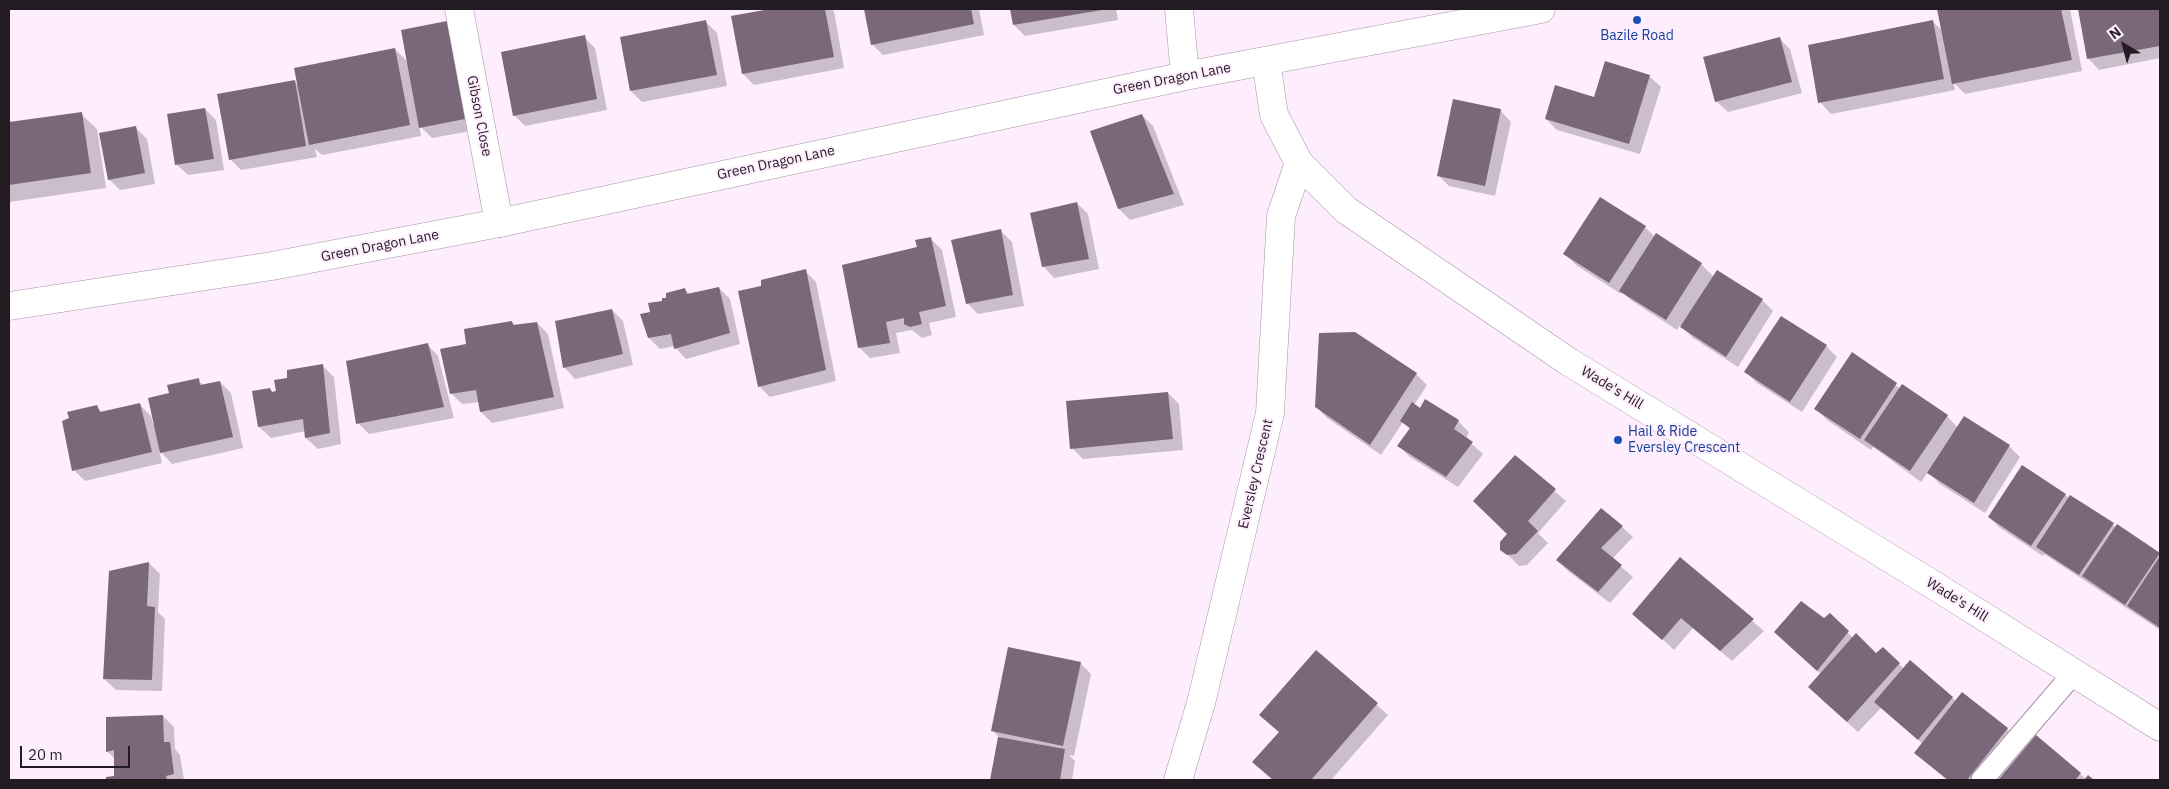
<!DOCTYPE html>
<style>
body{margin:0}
#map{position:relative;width:2169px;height:789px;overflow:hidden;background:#feedfd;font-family:"IBM Plex Sans",sans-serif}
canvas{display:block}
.frame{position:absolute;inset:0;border:10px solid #221b22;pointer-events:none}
.north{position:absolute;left:2099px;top:20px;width:50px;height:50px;-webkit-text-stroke:4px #feedfd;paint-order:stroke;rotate:323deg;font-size:14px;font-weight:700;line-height:20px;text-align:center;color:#221b22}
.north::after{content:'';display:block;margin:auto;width:18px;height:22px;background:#221b22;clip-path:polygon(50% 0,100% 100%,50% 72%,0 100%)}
.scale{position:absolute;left:20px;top:746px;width:110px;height:22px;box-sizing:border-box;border:2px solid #221b22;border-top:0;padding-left:6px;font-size:15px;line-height:18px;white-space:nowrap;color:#221b22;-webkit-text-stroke:4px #feedfd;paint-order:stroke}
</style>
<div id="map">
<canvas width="2169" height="789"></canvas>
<div class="frame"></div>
<div class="north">N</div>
<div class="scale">20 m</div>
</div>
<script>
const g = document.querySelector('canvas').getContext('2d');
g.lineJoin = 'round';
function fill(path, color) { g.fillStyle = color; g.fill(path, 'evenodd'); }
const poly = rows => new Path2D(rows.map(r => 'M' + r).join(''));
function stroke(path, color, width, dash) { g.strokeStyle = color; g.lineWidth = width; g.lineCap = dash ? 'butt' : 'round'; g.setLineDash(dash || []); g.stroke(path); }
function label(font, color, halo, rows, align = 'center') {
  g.font = font + ' "IBM Plex Sans",sans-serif'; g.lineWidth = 4; g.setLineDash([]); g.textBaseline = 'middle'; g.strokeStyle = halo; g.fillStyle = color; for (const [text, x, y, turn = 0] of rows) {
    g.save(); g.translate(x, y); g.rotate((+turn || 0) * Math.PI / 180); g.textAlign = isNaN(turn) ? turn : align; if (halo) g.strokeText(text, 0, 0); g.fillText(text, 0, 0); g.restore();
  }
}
fill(poly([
 [776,9,831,9,834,11,844,68,754,85,743,74,732,17],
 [865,9,979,9,984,35,883,55,872,44],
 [1011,9,1116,9,1118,20,1025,36,1014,25],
 [1938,9,2070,9,2082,71,1965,94,1954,83,1955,90,1831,114,1820,102,1933,22,1943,31],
 [2079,9,2160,9,2160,58,2099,70,2088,58],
 [706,22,717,33,727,86,642,102,631,91],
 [447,23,458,34,476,130,432,138,419,125,421,136,322,155,315,149,317,157,241,170,230,159,294,81,299,86,395,49,409,63],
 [584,37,595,48,607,110,525,126,514,115],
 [1779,38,1790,49,1802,93,1728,112,1716,101],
 [1649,76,1661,87,1640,154,1557,130,1546,119],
 [205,109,216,120,224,170,188,175,176,164],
 [1500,110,1511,122,1495,196,1449,186,1438,175],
 [81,114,97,129,106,188,9,202,9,124],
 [1142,115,1153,126,1184,205,1130,220,1119,209,1092,132],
 [136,128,147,139,155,184,120,190,109,179],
 [1077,203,1088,214,1099,269,1054,278,1043,266],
 [1645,227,1655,237,1701,264,1714,277,1762,300,1773,311,1738,367,1693,338,1680,325,1677,330,1632,301,1622,292,1621,294,1576,265,1565,254],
 [1001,231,1012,242,1024,306,978,314,967,303],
 [931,239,942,250,956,317,929,323,932,335,922,338,912,330,896,333,900,353,870,358,859,347,919,248],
 [805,271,816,282,836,381,770,397,759,386,763,287],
 [719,288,730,299,740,344,686,359,674,346,660,349,649,338,652,313,664,303,685,290,690,294],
 [612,310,623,321,633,365,575,379,564,367],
 [512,322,516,326,537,323,548,334,564,408,492,423,481,412,480,402,462,404,451,393,467,345],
 [427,344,438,356,454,418,369,434,358,423],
 [1826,346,1837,357,1802,412,1757,383,1746,372],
 [1852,354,1901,389,1947,416,1958,428,1965,418,2009,446,2020,457,1985,513,1940,484,1928,472,1921,482,1873,447,1871,450,1827,420,1816,409],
 [323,366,334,377,341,444,318,449,306,438,306,431,271,438,259,427,270,390,274,393,277,392,289,379],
 [1416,374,1427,385,1414,405,1420,410,1458,421,1469,432,1466,439,1483,454,1458,487,1410,457,1399,446,1410,429,1403,422,1381,455,1327,418,1316,406],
 [198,380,204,386,220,382,231,393,243,448,172,464,159,450,162,463,85,481,74,470,71,419,97,407,103,413,140,405,151,416,153,424,155,424,170,394],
 [1168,393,1179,404,1183,450,1083,459,1072,448],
 [1515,457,1566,501,1538,533,1548,543,1527,565,1519,566,1502,549,1509,534],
 [2065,495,2160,555,2160,630,2044,554,2043,556,2000,528,1989,517],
 [1622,527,1633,537,1612,559,1633,577,1610,603,1568,571,1557,560],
 [1680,559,1764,631,1732,661,1693,628,1674,650,1644,622],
 [149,563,160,574,158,612,165,619,162,691,116,690,104,679],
 [1830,615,1853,638,1876,654,1883,648,1904,669,1910,662,1956,701,2007,729,2018,740,1986,780,1947,780,1915,753,1923,744,1881,708,1858,732,1820,698,1821,674,1786,643],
 [1316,651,1388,715,1331,780,1273,780,1254,762,1280,733,1261,715],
 [1080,663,1091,674,1074,756,1069,755,1075,761,1072,780,992,780,999,737,992,730],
 [163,716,174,727,175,749,180,755,184,780,108,780,107,778,116,777,116,760,107,751],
 [2036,737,2086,779,2088,777,2092,780,2000,780]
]), '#0003');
fill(poly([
 [770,9,825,9,834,57,742,74,731,16],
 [864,9,971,9,974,24,871,45],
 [1010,9,1102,9,1102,10,1013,25],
 [1937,9,2061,9,2072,60,1952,84],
 [2078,9,2160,9,2160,46,2087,59],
 [706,20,717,75,630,91,620,37],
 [1933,20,1944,79,1818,103,1808,45],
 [447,21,465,119,419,128,401,30],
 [585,35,597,99,513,116,501,52],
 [1780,37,1792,82,1715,102,1703,57],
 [395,48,410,125,309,145,294,68],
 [1605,61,1650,75,1629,144,1545,119,1555,85,1594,97],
 [295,80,306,146,229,160,217,94],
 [1453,99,1501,109,1485,186,1437,176],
 [205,108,214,159,175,165,167,114],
 [82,112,91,173,9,185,9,122],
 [1142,114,1174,194,1118,209,1090,131],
 [136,126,145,173,108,180,99,133],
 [1600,197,1646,226,1609,283,1563,254],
 [1077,202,1089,259,1042,267,1030,213],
 [1001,229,1013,295,966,304,951,240],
 [1656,233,1702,263,1666,320,1619,291],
 [931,237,946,306,919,312,922,324,910,327,904,324,904,318,886,322,890,343,858,348,842,265,917,247,915,240],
 [806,269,826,370,758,387,738,291,761,286,761,280],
 [1717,270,1763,299,1726,357,1680,327],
 [719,287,730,333,674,349,671,334,648,338,640,314,650,312,648,303,662,301,662,298,666,298,666,293,685,288,687,294],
 [612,309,623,354,563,368,555,321],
 [1781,316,1827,345,1790,402,1744,372],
 [512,321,513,325,537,322,554,397,480,412,476,390,450,394,440,349,466,344,464,329],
 [1355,332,1417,373,1370,445,1315,407,1319,333],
 [428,343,444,407,356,424,346,361],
 [1852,352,1897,383,1860,439,1814,409],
 [323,364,330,433,305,438,303,419,258,427,252,391,270,388,272,392,276,391,274,380,287,378,287,370],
 [199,378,200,385,220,381,233,437,160,453,148,398,169,393,167,385],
 [1902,384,1948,415,1910,471,1864,440],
 [1168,392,1173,439,1070,449,1066,401],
 [1425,399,1459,420,1454,429,1473,442,1446,477,1397,446,1410,428,1400,421,1412,402,1420,408],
 [140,403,152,452,72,471,62,421,69,418,67,412,97,405,100,412],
 [1964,416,2010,445,1974,503,1927,473],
 [1515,455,1556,489,1528,521,1538,531,1516,554,1507,555,1500,550,1500,542,1507,534,1473,501],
 [2022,465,2066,494,2031,546,1988,517],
 [2070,495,2114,523,2079,575,2036,547],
 [1601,508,1623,526,1601,548,1622,565,1598,592,1556,560],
 [2117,524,2160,553,2125,605,2082,576],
 [2160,556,2160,628,2127,606],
 [1680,557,1754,619,1720,651,1681,618,1662,640,1632,614],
 [149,562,147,606,155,607,152,680,103,679,109,571],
 [1801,601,1824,618,1830,613,1849,631,1817,671,1774,632],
 [1856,633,1876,653,1883,647,1900,663,1847,722,1808,687],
 [1008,647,1081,662,1063,746,991,731],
 [1316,650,1378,703,1311,780,1273,780,1252,762,1279,732,1259,715],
 [1910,660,1953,697,1918,740,1874,702],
 [1962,692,2008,728,1967,780,1948,780,1914,753],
 [163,715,164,742,170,742,174,774,166,776,167,780,106,780,106,777,114,776,114,750,106,752,106,717],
 [2036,735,2081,773,2075,780,1998,780],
 [998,737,1065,749,1060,780,990,780],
 [2088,775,2094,780,2084,780]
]), '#7a6779');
const service = poly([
 [1982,780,2073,674]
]);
const minor = poly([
 [459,9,499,223],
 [1179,9,1185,76],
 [1178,780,1201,703,1270,413,1281,216,1299,163]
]);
const tertiary = poly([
 [1266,61,1274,115,1299,163,1346,210,1569,362,1927,581,2160,727],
 [9,306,272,266,499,223,1185,76,1541,9]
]);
stroke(service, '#a693a6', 23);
stroke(minor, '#a693a6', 29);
stroke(tertiary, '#a693a6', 29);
stroke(service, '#fff', 21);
stroke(minor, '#fff', 28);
stroke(tertiary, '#fff', 28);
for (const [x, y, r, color] of [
 [1637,20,5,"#1a4fb4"],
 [1618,440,5,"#1a4fb4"]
]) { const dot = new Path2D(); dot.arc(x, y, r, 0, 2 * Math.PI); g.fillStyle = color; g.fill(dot); stroke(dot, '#feedfd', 2); }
label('14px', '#164399', '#feedfd', [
 ["Bazile Road",1637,36],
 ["Hail & Ride",1628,432,"left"],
 ["Eversley Crescent",1628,448,"left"]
]);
label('14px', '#221b22', '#feedfd', [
 ["Green Dragon Lane",1172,79,-11],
 ["Gibson Close",479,116,79],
 ["Green Dragon Lane",776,163,-12],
 ["Green Dragon Lane",380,246,-11],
 ["Wade's Hill",1612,388,31],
 ["Eversley Crescent",1256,474,-77],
 ["Wade's Hill",1957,600,32]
]);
</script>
